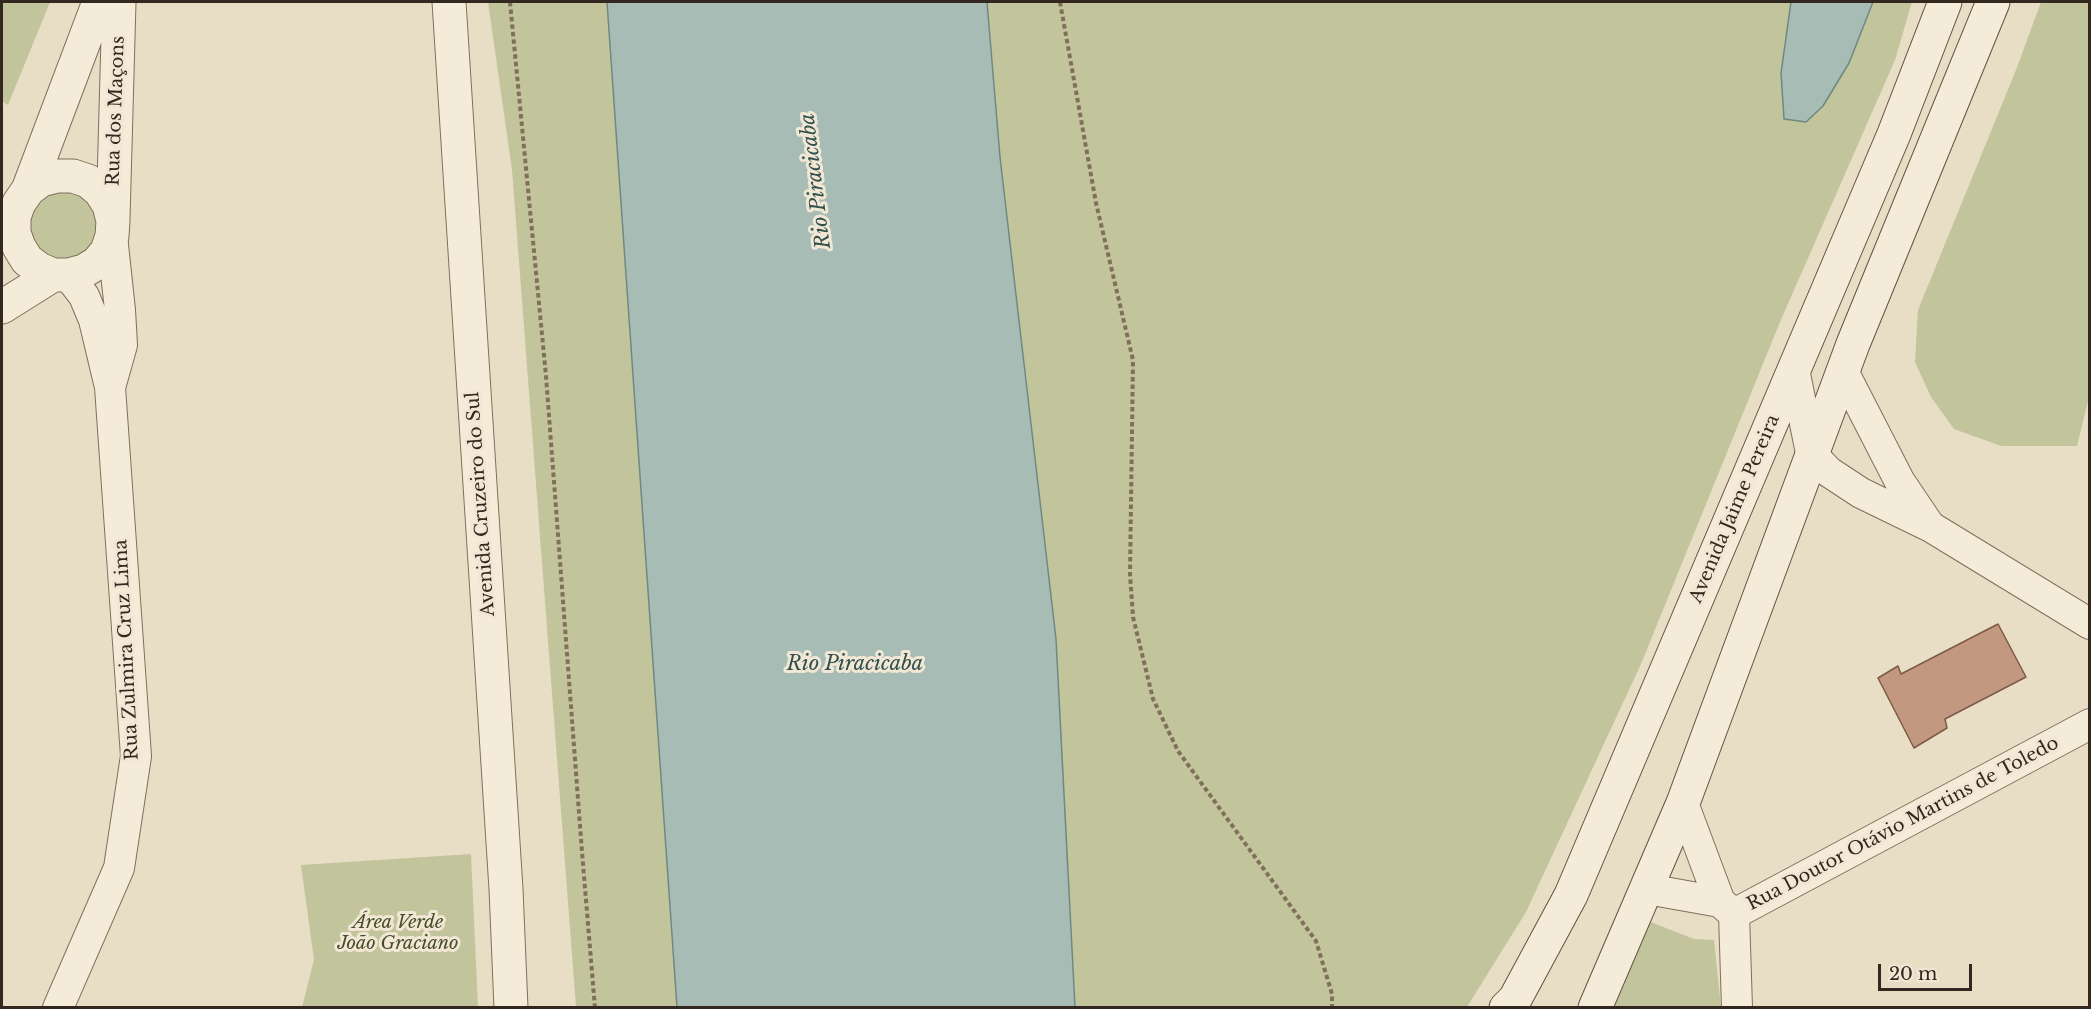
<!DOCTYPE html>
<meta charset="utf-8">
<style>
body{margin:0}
#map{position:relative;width:2091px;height:1009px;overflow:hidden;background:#e8ddc5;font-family:"Libre Baskerville",serif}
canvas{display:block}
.frame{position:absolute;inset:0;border:3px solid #332820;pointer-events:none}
.scale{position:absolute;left:1878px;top:964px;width:94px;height:27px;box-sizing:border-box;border:3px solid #332820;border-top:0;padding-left:8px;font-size:18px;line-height:21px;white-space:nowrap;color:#332820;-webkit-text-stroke:4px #f1e7d4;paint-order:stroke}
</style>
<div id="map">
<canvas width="2091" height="1009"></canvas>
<div class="frame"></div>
<div class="scale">20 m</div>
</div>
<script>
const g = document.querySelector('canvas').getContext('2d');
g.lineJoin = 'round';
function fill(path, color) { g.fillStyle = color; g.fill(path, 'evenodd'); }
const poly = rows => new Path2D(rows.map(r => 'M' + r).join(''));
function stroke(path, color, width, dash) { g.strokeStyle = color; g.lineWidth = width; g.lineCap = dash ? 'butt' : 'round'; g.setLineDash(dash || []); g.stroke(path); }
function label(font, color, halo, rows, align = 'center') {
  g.font = font + ' "Libre Baskerville",serif'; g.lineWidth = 6; g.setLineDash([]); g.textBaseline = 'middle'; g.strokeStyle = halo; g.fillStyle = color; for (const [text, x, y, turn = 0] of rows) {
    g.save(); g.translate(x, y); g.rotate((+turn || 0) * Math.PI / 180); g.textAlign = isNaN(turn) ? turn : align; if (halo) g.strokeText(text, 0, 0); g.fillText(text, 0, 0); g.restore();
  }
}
fill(poly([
 [2,2,50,2,8,105,2,101],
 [488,2,607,2,677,1007,576,1007,512,170],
 [987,2,1912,2,1895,60,1780,322,1641,664,1526,912,1467,1007,1075,1007,1056,639,1000,157],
 [2041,2,2089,2,2089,397,2077,446,2001,446,1954,429,1931,397,1915,362,1918,310,2016,70],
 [48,190,85,194,100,214,91,251,57,263,36,252,26,218],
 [471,854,478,1007,302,1007,314,960,301,865],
 [1643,919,1694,939,1714,940,1721,1007,1608,1008]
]), '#c2c59b');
const water = poly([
 [607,2,987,2,1000,157,1056,639,1075,1007,677,1007,607,2],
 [1791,2,1873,2,1849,63,1823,106,1806,122,1784,119,1781,73,1791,2]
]);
fill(water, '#a6bcb5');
stroke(water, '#6e8982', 1.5);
const building = poly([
 [1998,624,2026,677,1945,719,1947,728,1914,748,1878,678,1898,666,1901,674,1998,624]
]);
fill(building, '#c29980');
stroke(building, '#7d5a46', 1.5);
const minor = poly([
 [1794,369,1811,453,1829,472,1861,493,1931,527,2090,624],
 [1843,371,1900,482,1929,525],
 [111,384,122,345,120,310,112,236],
 [1683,803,1720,902,1734,914,2090,724],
 [1647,889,1720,902],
 [1734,914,1737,1008],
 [58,1008,119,868,136,756,110,387,94,320,84,296,68,275]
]);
const tertiary = poly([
 [449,2,506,889,511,1008],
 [28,190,41,180,57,176,73,176,88,181,100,191,109,205,113,221,112,236,107,251,97,263,84,271,69,275,53,275,39,269,27,260,19,247,14,233,14,217,19,203,28,190,99,2],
 [113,219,119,2],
 [2,307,53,275]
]);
const secondary = poly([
 [1506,1008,1515,999,1571,895,1894,134,1945,2],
 [1595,1008,1683,803,1853,344,1993,2]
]);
stroke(minor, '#816f5e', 32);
stroke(tertiary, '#816f5e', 35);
stroke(secondary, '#635141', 35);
stroke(poly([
 [510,2,546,376,582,852,595,1008],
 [1060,2,1096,203,1133,360,1130,574,1133,617,1153,699,1178,751,1316,941,1332,994,1332,1008]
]), '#816f5e', 4, [4.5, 3]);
stroke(minor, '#f4ebd8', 30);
stroke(tertiary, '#f4ebd8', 33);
stroke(secondary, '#f4ebd8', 33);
label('18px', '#332820', '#f1e7d4', [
 ["Rua dos Maçons",116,111,-88],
 ["Avenida Cruzeiro do Sul",481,504,-94],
 ["Avenida Jaime Pereira",1735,509,-67],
 ["Rua Zulmira Cruz Lima",127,650,-93],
 ["Rua Doutor Otávio Martins de Toledo",1903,824,-28]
]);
label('italic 18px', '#454d29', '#f1e7d4', [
 ["Área Verde",398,923],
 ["João Graciano",398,944]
]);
label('italic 20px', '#31514e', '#f1e7d4', [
 ["Rio Piracicaba",816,181,-97],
 ["Rio Piracicaba",855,664]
]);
</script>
